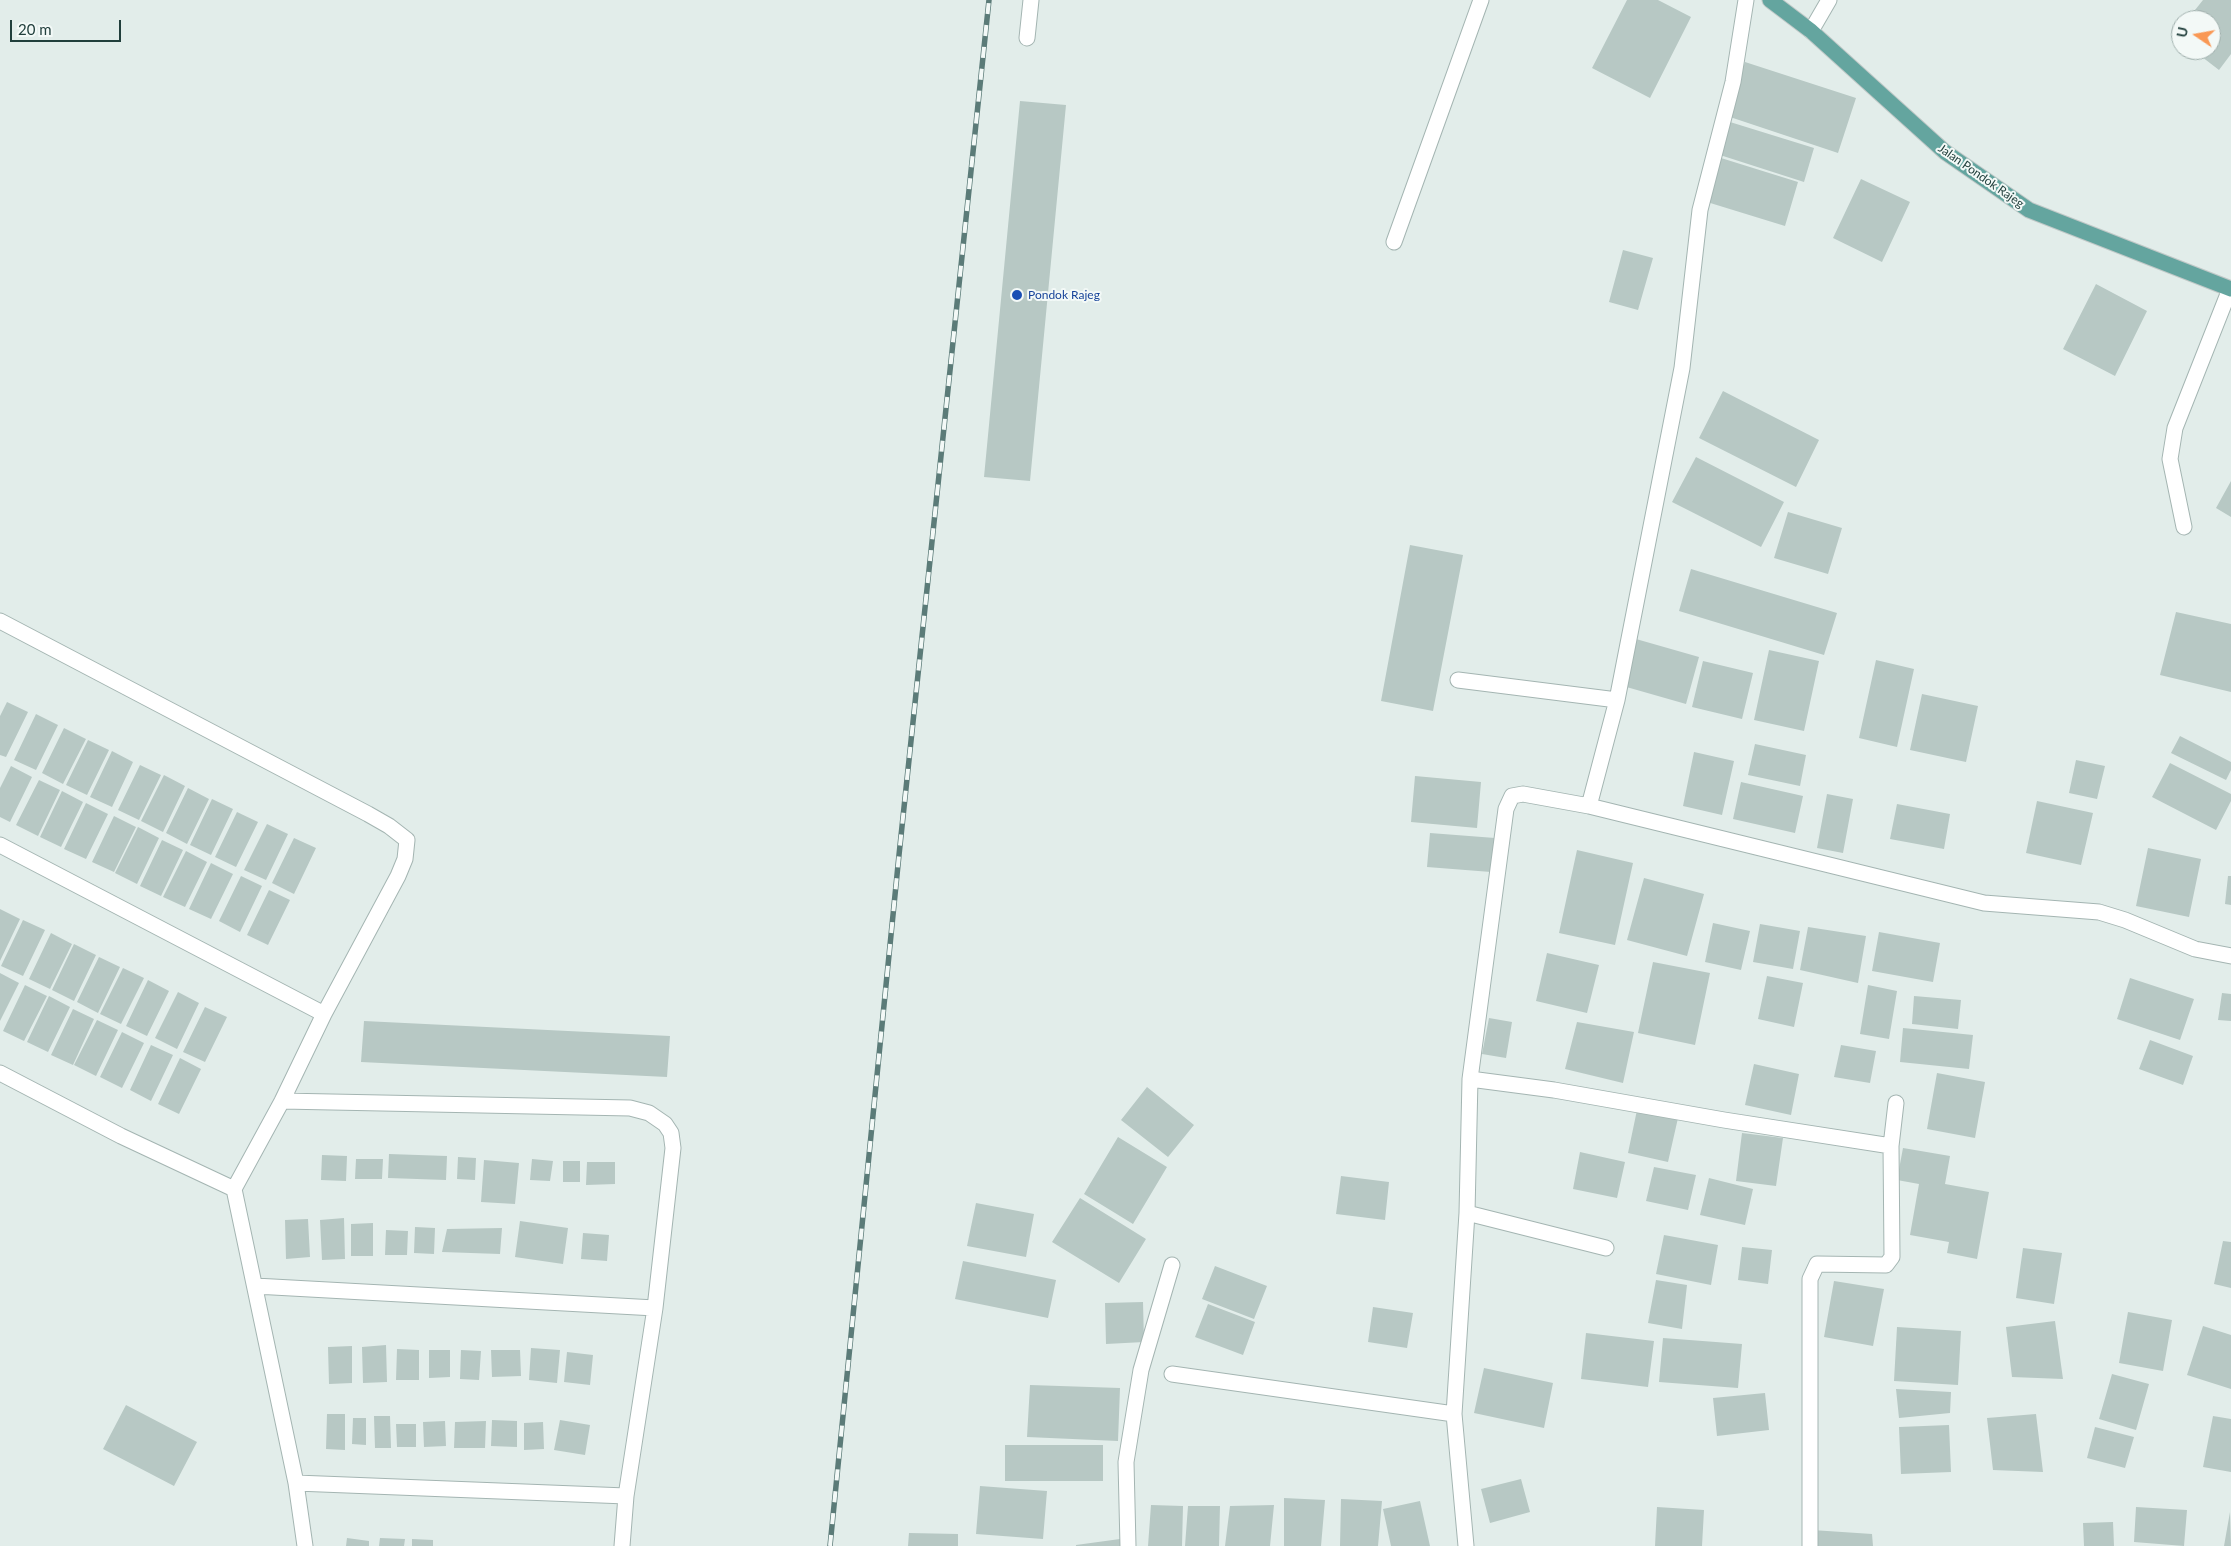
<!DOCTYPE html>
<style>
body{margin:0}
#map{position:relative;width:2231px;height:1546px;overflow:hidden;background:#e2edea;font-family:Lato,sans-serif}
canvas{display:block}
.north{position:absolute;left:2171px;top:10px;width:50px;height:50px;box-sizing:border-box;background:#f3f9f7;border:1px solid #9fafac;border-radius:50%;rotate:282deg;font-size:14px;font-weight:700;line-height:20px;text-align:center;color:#213f3c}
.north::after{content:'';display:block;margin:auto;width:18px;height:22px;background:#f99854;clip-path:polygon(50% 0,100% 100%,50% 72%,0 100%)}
.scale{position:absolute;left:10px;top:20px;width:111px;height:22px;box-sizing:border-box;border:2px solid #213f3c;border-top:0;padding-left:6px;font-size:15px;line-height:18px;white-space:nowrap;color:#213f3c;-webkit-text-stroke:4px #f3f9f7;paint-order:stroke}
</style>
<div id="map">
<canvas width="2231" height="1546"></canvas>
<div class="north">U</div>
<div class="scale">20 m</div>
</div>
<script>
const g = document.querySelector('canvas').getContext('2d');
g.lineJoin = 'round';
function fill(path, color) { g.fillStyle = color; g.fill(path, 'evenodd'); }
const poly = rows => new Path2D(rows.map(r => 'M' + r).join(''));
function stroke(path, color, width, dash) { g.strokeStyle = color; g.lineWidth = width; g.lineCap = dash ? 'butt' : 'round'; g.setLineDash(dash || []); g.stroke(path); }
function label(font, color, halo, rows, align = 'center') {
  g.font = font + ' Lato,sans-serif'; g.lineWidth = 4; g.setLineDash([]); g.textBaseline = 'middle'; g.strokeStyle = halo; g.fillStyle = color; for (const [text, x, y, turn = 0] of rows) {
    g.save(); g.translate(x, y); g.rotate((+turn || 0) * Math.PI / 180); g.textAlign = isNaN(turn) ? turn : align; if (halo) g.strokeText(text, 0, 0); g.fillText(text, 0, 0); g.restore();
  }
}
fill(poly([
 [1627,0,1658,0,1691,17,1650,98,1592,68],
 [2203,0,2231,0,2231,54,2219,70,2193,50,2211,50,2211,20,2187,20],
 [1745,62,1856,98,1838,153,1727,116],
 [1020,101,1066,105,1030,481,984,477],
 [1730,122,1814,148,1804,182,1720,155],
 [1721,158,1798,182,1785,226,1707,202],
 [1861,179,1910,202,1882,262,1833,238],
 [1623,250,1653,258,1638,310,1609,302],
 [2096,284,2147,311,2115,376,2063,349],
 [1723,391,1819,440,1796,487,1699,438],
 [1696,457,1784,502,1761,547,1672,502],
 [2231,481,2231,517,2216,508],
 [1788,512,1842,528,1828,574,1774,558],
 [1410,545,1463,555,1433,711,1381,701],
 [1691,569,1837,613,1824,655,1679,611],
 [2176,612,2231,624,2231,692,2160,675],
 [1636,639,1699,657,1686,704,1623,686],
 [1769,650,1819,661,1804,731,1754,720],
 [1876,660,1914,669,1897,747,1859,738],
 [1703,661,1753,673,1742,719,1692,707],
 [1922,694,1978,706,1966,762,1910,750],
 [7,702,28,712,6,757,0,755,0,716],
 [36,714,58,725,36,770,14,760],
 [64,728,86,739,63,784,42,773],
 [2180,736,2231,762,2231,770,2226,780,2171,753],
 [88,740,109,750,87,795,66,785],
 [1755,744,1806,755,1800,786,1748,775],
 [112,751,133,762,112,807,90,797],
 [1694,752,1734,761,1722,815,1683,806],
 [2076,760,2105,766,2097,799,2069,793],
 [2170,763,2231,794,2231,801,2216,830,2152,797],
 [140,765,161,775,139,820,118,810],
 [11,766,32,777,10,822,0,817,0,788],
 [164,775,185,786,163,832,141,821],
 [1415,776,1481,782,1477,828,1411,822],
 [39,780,60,790,38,836,16,825],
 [1741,782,1803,796,1795,833,1733,819],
 [188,788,209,799,187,844,166,833],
 [62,791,83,802,61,847,40,837],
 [1827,794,1853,799,1843,853,1817,848],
 [212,799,233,809,211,855,190,845],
 [2037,801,2093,813,2081,865,2026,853],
 [86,803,108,814,86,859,64,849],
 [1897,804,1950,814,1944,849,1890,839],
 [237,812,258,822,236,867,215,857],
 [114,816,136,827,114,872,92,862],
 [267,824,288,834,266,880,244,870],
 [138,827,159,838,137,884,115,873],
 [1430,833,1495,838,1491,872,1427,867],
 [294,838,316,848,294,894,272,883],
 [162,840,183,850,161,896,140,886],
 [2148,848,2201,859,2189,917,2136,906],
 [1577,850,1633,863,1615,945,1559,933],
 [186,851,207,862,185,907,163,897],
 [211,863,233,874,211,919,189,909],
 [241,876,262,886,240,932,219,921],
 [2228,876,2231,876,2231,905,2225,904],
 [1644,878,1704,894,1687,956,1627,940],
 [269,890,290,900,268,945,247,935],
 [0,909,20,919,0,961],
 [23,920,45,930,23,976,1,966],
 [1713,923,1750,931,1741,970,1705,962],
 [1760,924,1800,931,1793,969,1753,962],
 [1808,927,1866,936,1858,983,1800,970],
 [1879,932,1940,943,1933,982,1872,971],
 [51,933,72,944,50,989,29,979],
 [74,944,96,955,74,1001,52,990],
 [1547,953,1599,965,1587,1013,1536,1001],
 [99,957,120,967,98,1013,77,1002],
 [1653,962,1710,973,1695,1045,1638,1033],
 [123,968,144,978,121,1024,100,1014],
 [0,973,19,983,0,1021],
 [1767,976,1803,983,1794,1027,1758,1019],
 [2130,978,2194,999,2180,1040,2117,1019],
 [148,980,169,991,147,1036,126,1026],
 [25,985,47,996,24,1041,3,1031],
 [1868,985,1897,991,1889,1039,1860,1034],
 [178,992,199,1003,177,1049,155,1038],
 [2222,993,2231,994,2231,1021,2218,1020],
 [49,996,70,1007,48,1052,27,1042],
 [1914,996,1961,1000,1958,1029,1912,1024],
 [205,1007,227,1017,205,1062,183,1052],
 [73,1009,94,1019,73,1065,51,1055],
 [1489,1018,1512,1022,1506,1058,1482,1054],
 [97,1020,118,1030,96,1076,74,1065],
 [364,1021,670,1036,667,1077,361,1062],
 [1577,1022,1634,1032,1623,1083,1565,1069],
 [1903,1028,1973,1035,1969,1069,1900,1062],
 [122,1032,144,1043,122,1088,100,1077],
 [2150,1040,2193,1056,2183,1085,2139,1069],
 [151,1045,173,1055,151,1101,130,1090],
 [1841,1045,1876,1051,1870,1083,1834,1077],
 [180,1058,201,1069,179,1114,158,1104],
 [1754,1064,1799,1074,1791,1115,1745,1105],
 [1937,1073,1985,1082,1975,1138,1927,1129],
 [1147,1087,1194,1125,1168,1157,1121,1120],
 [1637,1110,1678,1118,1668,1162,1628,1153],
 [1742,1133,1783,1138,1776,1186,1736,1181],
 [1118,1137,1167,1167,1133,1224,1084,1194],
 [1903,1148,1950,1156,1945,1184,1989,1192,1977,1259,1947,1253,1949,1242,1910,1235,1919,1184,1897,1180],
 [1580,1152,1625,1162,1617,1198,1573,1189],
 [389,1154,447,1156,446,1180,388,1178],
 [322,1155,347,1156,346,1181,321,1180],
 [458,1157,476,1158,475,1180,457,1179],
 [356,1159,383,1159,382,1179,355,1179],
 [532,1159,553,1161,550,1181,530,1180],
 [484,1160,519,1163,515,1204,481,1202],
 [563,1161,580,1161,580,1182,563,1182],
 [587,1162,615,1162,615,1184,586,1185],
 [1654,1167,1696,1175,1688,1210,1646,1201],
 [1341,1176,1389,1182,1385,1220,1336,1214],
 [1709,1178,1753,1189,1745,1225,1700,1215],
 [1080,1198,1146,1239,1119,1283,1052,1242],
 [976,1203,1034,1214,1026,1257,967,1246],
 [344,1218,345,1259,322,1260,320,1220],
 [308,1219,310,1257,286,1259,285,1220],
 [520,1221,568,1228,563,1264,515,1257],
 [373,1223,373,1256,351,1256,351,1224],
 [415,1227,435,1228,434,1254,414,1253],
 [502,1228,500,1254,442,1252,447,1229],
 [386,1230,408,1231,407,1255,385,1255],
 [583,1233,609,1235,607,1261,581,1259],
 [1664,1235,1718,1245,1711,1285,1656,1274],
 [2223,1241,2231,1242,2231,1288,2214,1284],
 [1742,1247,1772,1250,1768,1284,1738,1280],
 [2023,1248,2062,1253,2054,1304,2016,1298],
 [963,1261,1056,1280,1048,1318,955,1299],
 [1215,1266,1267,1286,1254,1319,1202,1299],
 [1656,1280,1687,1285,1682,1329,1648,1323],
 [1834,1281,1884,1289,1873,1346,1824,1337],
 [1143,1302,1144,1342,1106,1344,1105,1303],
 [1208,1304,1255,1322,1243,1355,1195,1337],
 [1373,1307,1413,1313,1407,1348,1368,1342],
 [2128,1312,2172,1320,2163,1371,2119,1363],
 [2055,1321,2063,1379,2012,1377,2006,1327],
 [2203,1326,2231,1335,2231,1389,2187,1375],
 [1897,1327,1961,1331,1958,1385,1894,1381],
 [1586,1333,1654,1341,1648,1387,1581,1379],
 [1663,1338,1742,1344,1738,1388,1659,1382],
 [386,1345,387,1382,363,1383,362,1347],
 [352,1346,352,1383,329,1384,328,1347],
 [531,1348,560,1350,557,1383,529,1380],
 [397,1349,419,1350,419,1380,396,1380],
 [429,1350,450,1350,450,1377,429,1378],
 [461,1350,481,1351,479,1380,460,1379],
 [491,1350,520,1350,521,1376,492,1377],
 [567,1352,593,1355,590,1385,564,1382],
 [1484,1368,1553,1383,1544,1428,1474,1413],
 [2112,1374,2149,1384,2136,1430,2099,1419],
 [1030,1385,1120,1388,1118,1441,1027,1437],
 [1896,1389,1951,1392,1950,1413,1899,1418],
 [1765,1393,1769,1430,1717,1436,1713,1398],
 [126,1405,197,1442,174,1486,103,1449],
 [327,1414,345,1414,345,1450,326,1449],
 [2036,1414,2043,1472,1993,1470,1987,1418],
 [374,1416,390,1416,391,1448,375,1448],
 [2213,1416,2231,1419,2231,1472,2203,1467],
 [353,1418,366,1418,366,1445,352,1444],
 [492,1420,517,1421,517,1447,491,1446],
 [560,1420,590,1425,585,1455,554,1450],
 [445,1421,446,1446,424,1447,423,1422],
 [486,1421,485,1448,454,1448,455,1422],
 [543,1422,544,1449,524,1450,524,1423],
 [396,1424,416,1424,416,1447,397,1447],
 [1949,1425,1951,1472,1901,1474,1899,1427],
 [2095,1427,2134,1437,2125,1468,2087,1458],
 [1005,1445,1103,1445,1103,1481,1005,1481],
 [1521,1479,1530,1512,1490,1523,1481,1489],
 [980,1486,1047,1491,1043,1539,976,1534],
 [1284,1498,1325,1500,1321,1546,1284,1546],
 [1341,1499,1382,1501,1378,1546,1340,1546],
 [1420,1501,1430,1546,1391,1546,1383,1509],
 [1151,1505,1183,1506,1182,1546,1148,1546],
 [1274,1505,1270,1546,1225,1546,1230,1506],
 [1188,1506,1220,1506,1219,1546,1185,1546],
 [1657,1507,1704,1510,1702,1546,1655,1546],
 [2136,1507,2187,1510,2184,1546,2134,1542],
 [2230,1512,2231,1546,2224,1546],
 [2113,1522,2114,1546,2084,1546,2083,1523],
 [1812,1530,1872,1534,1873,1546,1813,1546],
 [909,1533,958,1534,958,1546,908,1546],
 [347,1538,369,1541,369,1546,346,1546],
 [380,1538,405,1539,404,1546,379,1546],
 [412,1539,433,1540,433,1546,412,1546],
 [1120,1539,1121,1546,1076,1546,1076,1545]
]), '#b7c8c4');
const minor = poly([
 [1811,31,1829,0],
 [1027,38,1031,0],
 [1394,242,1481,0],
 [2184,527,2170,459,2175,428,2230,289],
 [0,621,368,814,389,826,407,840,405,859,398,876,324,1014,282,1101,234,1189,296,1483,305,1546],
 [1458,680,1617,700],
 [1589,806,1984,903,2099,912,2125,920,2195,949,2231,956],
 [0,845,324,1014],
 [0,1073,121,1136,234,1189],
 [1470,1079,1554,1090,1724,1120,1891,1146],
 [282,1101,630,1108,649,1113,665,1124,671,1133,673,1148,655,1308,626,1496,622,1546],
 [1467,1213,1606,1248],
 [255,1286,655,1308],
 [1172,1374,1454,1414],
 [296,1483,626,1496],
 [1128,1546,1126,1462,1132,1425,1141,1370,1172,1265],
 [1466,1546,1454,1414,1467,1213,1470,1079,1506,809,1512,796,1523,794,1589,806,1617,700,1682,368,1700,210,1733,82,1746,0],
 [1810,1546,1810,1279,1817,1264,1886,1265,1892,1257,1891,1146,1896,1103]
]);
const major = poly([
 [1770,0,1811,31,1945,152,2029,210,2231,289]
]);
stroke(minor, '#a4b5b2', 17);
stroke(major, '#c1c9c8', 17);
stroke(minor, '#fff', 15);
stroke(major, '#64a59f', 15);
const rail = poly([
 [830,1546,899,855,989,0]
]);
stroke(rail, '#5b7b78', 5.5);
stroke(rail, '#f3f9f7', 4, [11]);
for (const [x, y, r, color] of [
 [1017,295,6,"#1a4fb4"]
]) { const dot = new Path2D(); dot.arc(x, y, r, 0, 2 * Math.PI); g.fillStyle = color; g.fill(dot); stroke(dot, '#f3f9f7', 2); }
label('12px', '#213f3c', '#f3f9f7', [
 ["Jalan Pondok Rajeg",1981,176,35]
]);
label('12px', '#164399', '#f3f9f7', [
 ["Pondok Rajeg",1028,295]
], 'left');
</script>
